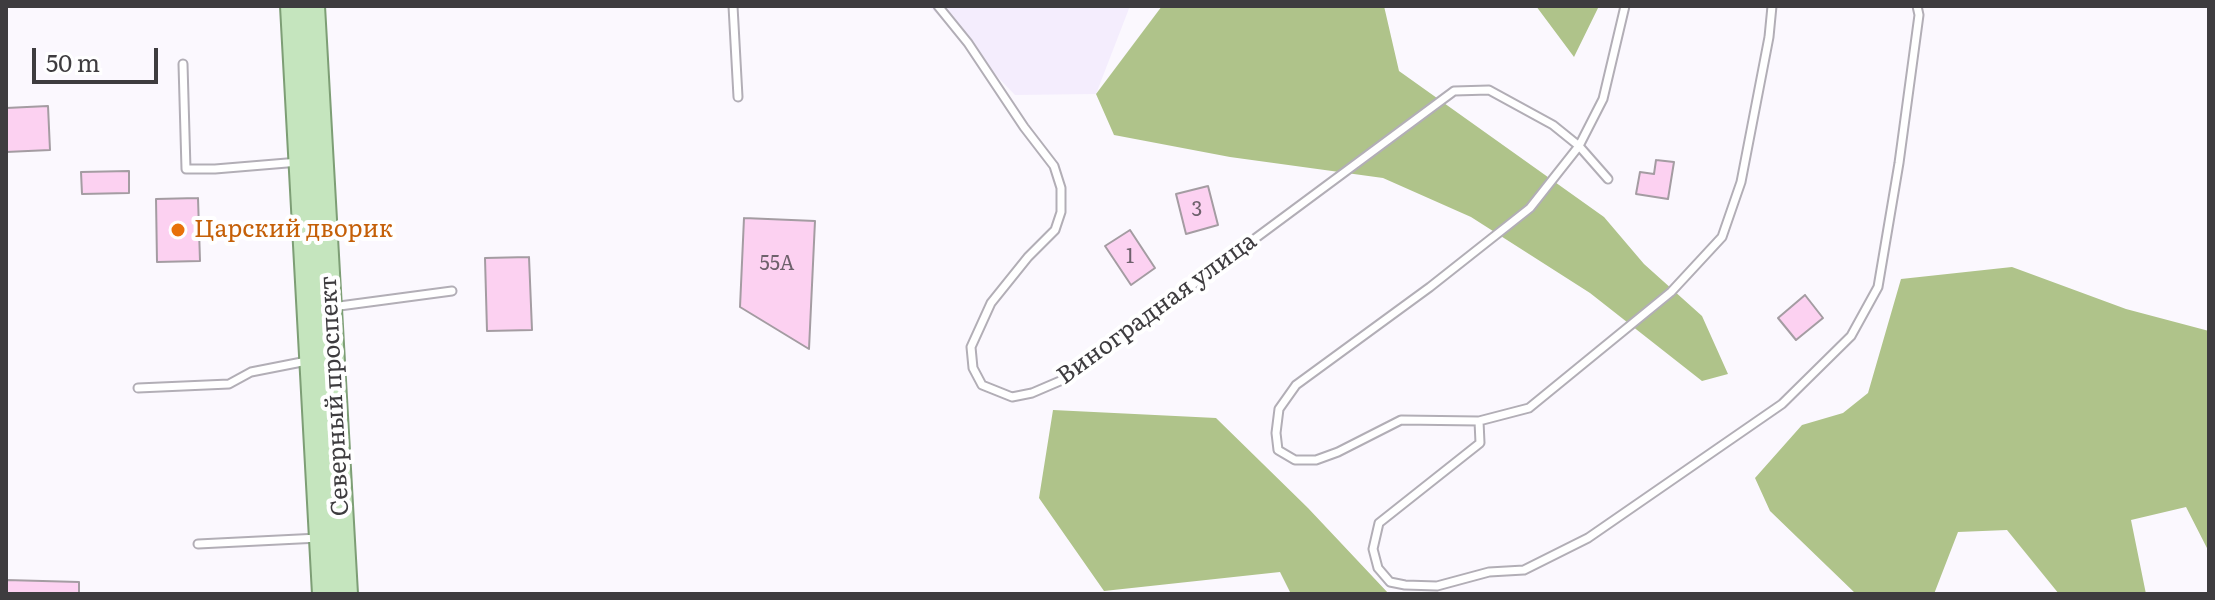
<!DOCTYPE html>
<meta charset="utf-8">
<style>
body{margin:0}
#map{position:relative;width:2215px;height:600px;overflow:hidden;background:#fbf8fe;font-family:Literata,serif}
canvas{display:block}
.frame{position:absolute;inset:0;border:8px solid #3e3c3f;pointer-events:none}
.scale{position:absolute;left:32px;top:48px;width:126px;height:36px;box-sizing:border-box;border:4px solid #3e3c3f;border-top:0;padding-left:10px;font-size:24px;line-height:28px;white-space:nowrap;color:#3e3c3f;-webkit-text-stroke:6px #fff;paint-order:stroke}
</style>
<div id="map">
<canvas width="2215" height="600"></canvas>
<div class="frame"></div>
<div class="scale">50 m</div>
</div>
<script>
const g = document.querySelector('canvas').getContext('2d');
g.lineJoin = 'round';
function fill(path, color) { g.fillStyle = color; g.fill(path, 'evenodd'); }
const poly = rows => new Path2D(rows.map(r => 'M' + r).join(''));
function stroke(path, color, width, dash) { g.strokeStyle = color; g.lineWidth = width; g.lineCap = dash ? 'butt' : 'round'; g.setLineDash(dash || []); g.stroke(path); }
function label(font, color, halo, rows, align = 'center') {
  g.font = font + ' Literata,serif'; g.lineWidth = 8; g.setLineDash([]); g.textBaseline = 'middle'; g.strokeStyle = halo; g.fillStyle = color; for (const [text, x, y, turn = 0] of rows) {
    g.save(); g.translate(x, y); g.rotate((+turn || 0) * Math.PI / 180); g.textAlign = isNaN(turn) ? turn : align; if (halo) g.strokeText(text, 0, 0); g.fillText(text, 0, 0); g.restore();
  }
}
fill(poly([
 [929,6,1130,6,1096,94,1015,95]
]), '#f4edfd');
fill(poly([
 [1162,6,1384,6,1399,71,1604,217,1644,264,1702,316,1728,374,1702,381,1590,293,1471,217,1383,178,1230,157,1114,135,1096,94],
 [1536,6,1599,6,1574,57],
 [2012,267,2126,309,2209,331,2209,552,2186,507,2131,520,2146,594,2059,594,2007,530,1958,532,1934,594,1856,594,1770,511,1755,478,1802,425,1843,413,1868,393,1901,279],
 [1053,410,1216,418,1308,508,1389,594,1291,594,1280,572,1104,591,1039,498]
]), '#afc38a');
const building = poly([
 [48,106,50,150,6,152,6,108,48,106],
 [1656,160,1674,162,1668,199,1636,194,1640,172,1654,174,1656,160],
 [129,171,129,193,82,194,81,172,129,171],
 [1208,186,1218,225,1186,234,1176,194,1208,186],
 [198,198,200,261,157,262,156,199,198,198],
 [744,218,815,221,809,349,740,307,744,218],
 [1130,230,1155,268,1131,285,1105,246,1130,230],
 [529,257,532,330,487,331,485,258,529,257],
 [1805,295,1823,318,1796,340,1778,318,1805,295],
 [6,580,79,582,79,594,6,594,6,580]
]);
fill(building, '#fcd1f1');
stroke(building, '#a49ca2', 2);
const service = poly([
 [733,6,738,97],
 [938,6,968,43,1024,127,1054,166,1061,188,1061,212,1055,230,1028,257,991,303,971,347,973,368,982,385,1012,397,1032,393,1067,378,1454,91,1489,90,1553,125,1579,146,1603,99,1625,6],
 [183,64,186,169,215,169,299,162],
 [1608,179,1579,146,1530,208,1430,287,1296,385,1279,409,1276,433,1278,450,1295,460,1316,460,1338,452,1401,420,1479,421,1529,408,1671,292,1722,237,1741,182,1769,37,1772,6],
 [332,307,452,291],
 [138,388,229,384,251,372,307,361],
 [1479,421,1480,443,1379,523,1373,549,1378,568,1390,582,1405,585,1437,586,1489,572,1524,570,1588,538,1782,404,1851,336,1878,287,1899,163,1919,15,1917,6],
 [198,544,319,538]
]);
const primary = poly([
 [292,6,324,594],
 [313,6,346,594]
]);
stroke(service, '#b2aeb6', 11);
stroke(primary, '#7d9e75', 26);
stroke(service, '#fff', 7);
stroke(primary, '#c5e5be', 22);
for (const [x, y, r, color] of [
 [178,230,8,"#e8710a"]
]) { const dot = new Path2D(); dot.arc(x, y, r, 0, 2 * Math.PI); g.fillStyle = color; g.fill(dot); stroke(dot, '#fff', 3); }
label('20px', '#6e616c', null, [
 ["3",1197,210],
 ["1",1130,257],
 ["55А",777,264]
]);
label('24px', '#c56008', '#fff', [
 ["Царский дворик",194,230]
], 'left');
label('24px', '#3e3c3f', '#fff', [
 ["Виноградная улица",1157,309,-36],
 ["Северный проспект",335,396,-93]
]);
</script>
